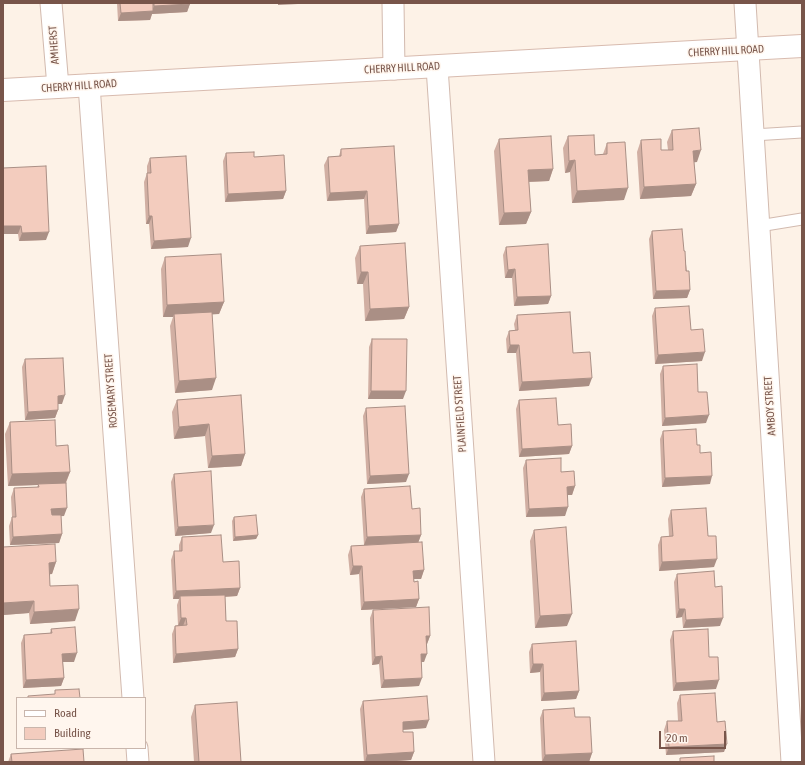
<!DOCTYPE html>
<style>
body{margin:0}
#map{position:relative;width:805px;height:765px;overflow:hidden;background:#fdf2e7;font-family:"Asap Condensed",sans-serif}
canvas{display:block}
.frame{position:absolute;inset:0;border:4px solid #78554a;pointer-events:none}
.legend{position:absolute;left:16px;top:697px;width:130px;height:52px;box-sizing:border-box;background:#fff6ee;border:1px solid #c9b6ac;margin:0;padding:5px 7px;list-style:none;font-size:12px;color:#78554a}
.legend li{display:flex;align-items:center;gap:8px;height:20px}
.legend b{width:20px;border:1px solid #c9b6ac}
.scale{position:absolute;left:659px;top:731px;width:67px;height:18px;box-sizing:border-box;border:2px solid #78554a;border-top:0;padding-left:5px;font-size:12px;line-height:14px;white-space:nowrap;color:#78554a;-webkit-text-stroke:3px #fff6ee;paint-order:stroke}
</style>
<div id="map">
<canvas width="805" height="765"></canvas>
<div class="frame"></div>
<ul class="legend">
<li><b style="height:5px;background:#fff"></b>Road</li>
<li><b style="height:11px;background:#f3ccbe"></b>Building</li>
</ul>
<div class="scale">20 m</div>
</div>
<script>
const g = document.querySelector('canvas').getContext('2d');
g.lineJoin = 'round';
const poly = rows => new Path2D(rows.map(r => 'M' + r).join(''));
function stroke(path, color, width, dash) { g.strokeStyle = color; g.lineWidth = width; g.lineCap = dash ? 'butt' : 'round'; g.setLineDash(dash || []); g.stroke(path); }
function fill(path, color) { g.fillStyle = color; g.fill(path, 'evenodd'); }
function label(font, color, halo, rows, align = 'center') {
  g.font = font + ' "Asap Condensed",sans-serif'; g.lineWidth = 3; g.setLineDash([]); g.textBaseline = 'middle'; g.strokeStyle = halo; g.fillStyle = color; for (const [text, x, y, turn = 0] of rows) {
    g.save(); g.translate(x, y); g.rotate((+turn || 0) * Math.PI / 180); g.textAlign = isNaN(turn) ? turn : align; if (halo) g.strokeText(text, 0, 0); g.fillText(text, 0, 0); g.restore();
  }
}
const service = poly([
 [753,135,802,132],
 [759,226,802,219]
]);
const minor = poly([
 [51,3,58,87],
 [393,3,394,69],
 [745,3,792,762],
 [437,67,484,762],
 [89,85,133,698],
 [137,748,138,762]
]);
const secondary = poly([
 [3,90,802,46]
]);
stroke(service, '#d2baaf', 13);
stroke(minor, '#d2baaf', 23);
stroke(secondary, '#d8bbaf', 24);
stroke(service, '#fff', 11);
stroke(minor, '#fff', 21);
stroke(secondary, '#fff', 22);
fill(poly([
 [117,3,190,3,187,12,152,14,150,20,118,21],
 [672,130,697,162,694,162,696,184,691,196,640,199,637,152,641,140,661,150,668,150,667,142],
 [568,136,595,155,603,154,607,143,624,200,572,203,570,172,565,173,563,148],
 [499,139,553,169,549,181,529,182,531,212,526,224,499,225,494,151],
 [341,149,399,224,396,232,366,234,364,199,327,201,324,165,328,157,339,156],
 [226,153,254,157,286,191,283,199,225,202,223,161],
 [150,158,188,247,151,249,149,224,146,224,144,182,147,173,147,166],
 [3,168,46,240,19,241,18,234,3,234],
 [652,231,684,251,690,290,687,298,653,299,649,239],
 [360,246,409,307,404,319,365,321,363,284,357,284,355,258],
 [506,247,551,296,548,304,514,306,512,278,505,278,503,255],
 [165,257,224,302,219,314,212,314,212,390,175,393,170,326,173,317,163,317,161,269],
 [655,308,691,330,702,361,655,364,652,316],
 [517,315,573,353,589,386,519,391,516,353,507,353,506,339,509,331,515,330,514,324],
 [372,339,403,399,368,399,369,347],
 [25,359,62,404,58,404,58,410,55,418,25,420,22,367],
 [663,366,698,392,706,423,662,426,660,374],
 [241,395,245,454,241,466,208,468,205,436,174,439,172,412,177,400],
 [519,400,558,425,572,446,569,454,519,457,516,409],
 [366,408,406,482,367,484,363,416],
 [10,422,56,446,70,472,66,483,64,516,61,516,62,534,59,543,10,545,9,526,12,517,11,497,14,488,37,487,38,485,8,486,5,434],
 [663,431,697,445,700,453,710,484,662,487,660,439],
 [526,460,561,472,575,486,572,495,568,495,565,516,526,517,523,468],
 [174,474,211,533,175,536,171,482],
 [364,489,412,509,421,535,418,543,424,570,421,579,414,579,414,582,419,599,416,607,361,610,359,574,350,575,348,555,351,546,364,545,361,497],
 [671,510,708,536,714,567,659,571,658,545,661,537,669,536,668,519],
 [234,517,258,535,256,539,233,541,232,521],
 [534,530,567,626,535,628,530,541],
 [182,537,223,562,240,588,237,596,225,597,226,621,238,649,235,657,173,663,172,634,175,626,178,625,177,605,179,599,173,599,171,560,174,551,179,551,179,545],
 [3,547,56,562,52,574,49,574,50,586,75,621,30,624,29,613,3,615],
 [677,574,715,587,720,626,683,628,682,617,676,618,674,582],
 [373,610,430,636,427,644,424,662,421,662,419,686,381,688,379,664,372,665,370,618],
 [51,629,74,662,63,662,64,678,61,686,23,688,21,643,24,635,50,633],
 [673,631,709,657,716,689,673,691,670,640],
 [532,644,579,691,576,699,541,701,540,672,530,673,529,652],
 [680,695,717,722,724,752,666,755,664,730,667,721,678,721,677,703],
 [363,701,426,728,403,730,403,732,414,752,411,760,382,762,364,762,360,709],
 [195,705,241,762,194,762,191,717],
 [543,710,575,717,592,753,589,762,542,762,540,718],
 [11,754,84,762,8,762]
]), '#d1afa3');
fill(poly([
 [278,3,318,3,278,5],
 [190,4,187,12,152,14,150,20,118,21,121,13,152,11,154,6],
 [701,150,697,162,689,163,693,151],
 [575,160,570,172,565,173,569,161],
 [553,169,549,181,524,182,528,170],
 [696,184,691,196,640,199,644,187],
 [628,188,624,200,572,203,577,191],
 [286,191,283,199,225,202,228,194],
 [367,191,364,199,327,201,330,193],
 [531,212,526,224,499,225,504,213],
 [149,216,152,216,149,224,146,224],
 [399,224,396,232,366,234,369,226],
 [3,226,21,226,18,234,3,234],
 [49,232,46,240,19,241,22,233],
 [191,238,188,247,151,249,154,241],
 [515,269,512,278,505,278,508,270],
 [361,272,368,272,363,284,357,284],
 [690,290,687,298,653,299,656,291],
 [551,296,548,304,514,306,517,297],
 [224,302,219,314,174,317,174,314,173,317,163,317,167,305],
 [409,307,404,319,365,321,370,309],
 [510,345,519,345,516,353,507,353],
 [705,352,702,361,655,364,658,355],
 [216,378,212,390,175,393,179,381],
 [592,378,589,386,519,391,522,382],
 [371,391,406,391,403,399,368,399],
 [65,395,62,404,55,404,58,396],
 [58,410,55,418,25,420,28,412],
 [709,415,706,423,662,426,665,418],
 [209,424,205,436,174,439,179,427],
 [572,446,569,454,519,457,522,449],
 [245,454,241,466,208,468,212,456],
 [70,472,65,484,8,486,12,474],
 [409,474,406,482,367,484,370,476],
 [712,476,710,484,662,487,665,478],
 [575,486,572,495,564,495,567,487],
 [568,507,565,516,526,517,529,509],
 [67,508,64,516,48,517,51,509],
 [214,525,211,533,175,536,178,527],
 [62,534,59,543,10,545,13,537],
 [258,535,256,539,233,541,235,537],
 [421,535,418,543,364,545,367,537],
 [717,559,714,567,659,571,662,562],
 [56,562,52,574,44,575,49,563],
 [353,566,362,566,359,574,350,575],
 [424,570,421,579,410,579,413,571],
 [240,588,237,596,180,599,180,596,179,599,173,599,176,591],
 [419,599,416,607,361,610,364,602],
 [34,601,29,613,3,615,3,603],
 [79,609,75,621,30,624,34,612],
 [679,609,685,609,682,617,676,618],
 [572,614,567,626,535,628,540,616],
 [181,618,186,618,183,626,178,626],
 [723,618,720,626,683,628,686,620],
 [426,636,430,636,427,644,423,644],
 [238,649,235,657,173,663,176,654],
 [77,653,74,662,59,662,62,654],
 [421,654,427,654,424,662,418,662],
 [382,656,379,664,372,665,375,657],
 [533,664,543,664,540,672,530,673],
 [64,678,61,686,23,688,26,680],
 [422,678,419,686,381,688,384,680],
 [719,680,716,689,673,691,676,683],
 [579,691,576,699,541,701,544,693],
 [429,720,426,728,400,730,403,722],
 [727,744,724,752,666,755,669,747],
 [28,748,50,748,27,749],
 [414,752,411,760,382,762,365,762,367,755],
 [592,753,589,762,542,762,545,755]
]), '#aa8f85');
const building = poly([
 [120,3,153,3,153,11,121,13,120,3],
 [154,3,190,3,190,4,154,6,154,3],
 [699,128,701,150,693,151,696,184,644,187,641,140,661,139,661,150,673,150,672,130,699,128],
 [594,135,595,155,607,154,607,143,625,142,628,188,577,191,575,160,569,161,568,136,594,135],
 [551,136,553,169,528,170,531,212,504,213,499,139,551,136],
 [394,146,399,224,369,226,367,191,330,193,328,157,341,156,341,149,394,146],
 [254,152,254,157,284,155,286,191,228,194,226,153,254,152],
 [186,156,191,238,154,241,152,216,149,216,147,173,151,173,150,158,186,156],
 [46,166,49,232,22,233,21,226,3,226,3,168,46,166],
 [682,229,684,251,685,251,686,271,689,271,690,290,656,291,652,231,682,229],
 [405,243,409,307,370,309,368,272,361,272,360,246,405,243],
 [548,244,551,296,517,297,515,269,508,270,506,247,548,244],
 [221,254,224,302,167,305,165,257,221,254],
 [689,306,691,330,703,329,705,352,658,355,655,308,689,306],
 [212,312,216,378,179,381,174,314,212,312],
 [570,312,573,353,590,352,592,378,522,382,519,345,510,345,509,331,518,330,517,315,570,312],
 [372,339,407,339,406,391,371,391,372,339],
 [63,358,65,395,58,396,58,410,28,412,25,359,63,358],
 [697,364,698,392,707,392,709,415,665,418,663,366,697,364],
 [241,395,245,454,212,456,209,424,179,427,177,400,241,395],
 [556,398,558,425,571,424,572,446,522,449,519,400,556,398],
 [405,406,409,474,370,476,366,408,405,406],
 [55,420,56,446,68,445,70,472,12,474,10,422,55,420],
 [696,429,697,445,700,445,700,453,711,452,712,476,665,478,663,431,696,429],
 [561,458,561,472,574,471,575,486,567,487,568,507,529,509,526,460,561,458],
 [211,471,214,525,178,527,174,474,211,471],
 [66,483,67,508,51,509,52,515,61,515,62,534,13,537,12,517,16,517,14,488,39,487,38,484,66,483],
 [410,486,412,509,420,508,421,535,367,537,364,489,410,486],
 [706,508,708,536,716,536,717,559,662,562,661,537,673,536,671,510,706,508],
 [256,515,258,535,235,537,234,517,256,515],
 [566,527,572,614,540,616,534,530,566,527],
 [221,535,223,562,239,561,240,588,176,591,174,551,182,551,182,537,221,535],
 [422,542,424,570,413,571,414,582,418,581,419,599,364,602,362,566,353,566,351,546,422,542],
 [55,544,56,562,49,563,50,586,78,585,79,609,34,612,34,601,3,603,3,547,55,544],
 [714,571,715,587,722,586,723,618,686,620,685,609,679,609,677,574,714,571],
 [225,595,226,621,237,621,238,649,176,654,175,626,187,625,186,618,181,618,180,596,225,595],
 [429,607,430,636,426,636,427,654,421,654,422,678,384,680,382,656,375,657,373,610,429,607],
 [75,627,77,653,62,654,64,678,26,680,24,635,52,633,51,629,75,627],
 [708,629,709,657,718,657,719,680,676,683,673,631,708,629],
 [576,641,579,691,544,693,543,664,533,664,532,644,576,641],
 [79,689,80,698,28,698,28,696,55,694,55,690,79,689],
 [715,693,717,722,725,721,727,744,669,747,667,721,682,721,680,695,715,693],
 [427,696,429,720,403,722,403,732,413,732,414,752,367,755,363,701,427,696],
 [237,702,241,762,199,762,195,705,237,702],
 [574,708,575,717,590,717,592,753,545,755,543,710,574,708],
 [83,749,84,762,12,762,11,754,83,749],
 [714,756,714,762,680,762,680,758,714,756]
]);
fill(building, '#f3ccbe');
stroke(building, '#aa8f85', 1);
label('11px', '#78554a', '#fff6ee', [
 ["AMHERST",54,45,-94],
 ["CHERRY HILL ROAD",726,51,-3],
 ["CHERRY HILL ROAD",402,68,-3],
 ["CHERRY HILL ROAD",79,86,-4],
 ["ROSEMARY STREET",111,391,-94],
 ["AMBOY STREET",770,406,-94],
 ["PLAINFIELD STREET",460,414,-94]
]);
</script>
